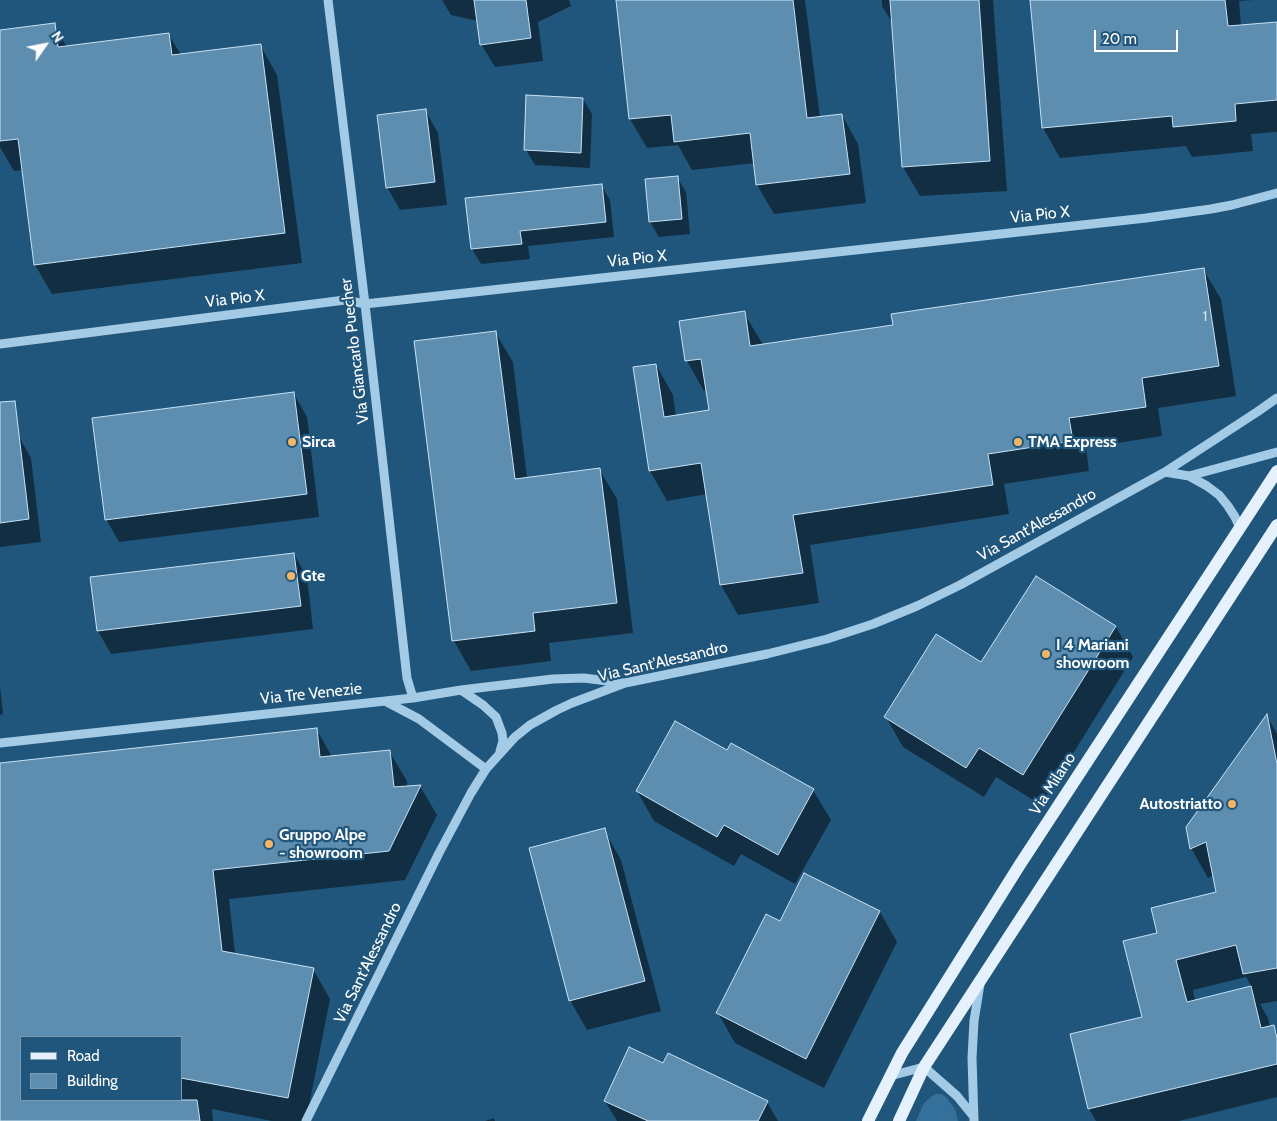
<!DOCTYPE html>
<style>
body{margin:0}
#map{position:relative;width:1277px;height:1121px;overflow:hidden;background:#21567c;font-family:Cabin,sans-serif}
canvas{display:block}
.legend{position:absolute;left:20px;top:1036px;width:162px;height:65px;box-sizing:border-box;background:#21567c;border:1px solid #7a9ab0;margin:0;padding:6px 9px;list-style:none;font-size:15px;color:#fff}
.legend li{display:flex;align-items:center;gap:10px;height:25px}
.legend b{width:25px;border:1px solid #7a9ab0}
.north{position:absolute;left:20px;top:20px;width:50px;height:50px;-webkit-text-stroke:4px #21567c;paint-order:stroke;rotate:57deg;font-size:14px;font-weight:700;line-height:20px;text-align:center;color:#fff}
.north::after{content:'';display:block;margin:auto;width:18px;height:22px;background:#fff;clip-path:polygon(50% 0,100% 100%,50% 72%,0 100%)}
.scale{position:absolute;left:1094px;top:30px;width:84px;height:22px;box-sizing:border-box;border:2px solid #fff;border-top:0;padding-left:6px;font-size:15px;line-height:18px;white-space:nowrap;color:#fff;-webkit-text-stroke:4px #21567c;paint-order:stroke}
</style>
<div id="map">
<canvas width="1277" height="1121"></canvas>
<ul class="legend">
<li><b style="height:6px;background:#e5f2fd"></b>Road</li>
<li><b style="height:14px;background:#5e8eaf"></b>Building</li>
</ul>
<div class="north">N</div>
<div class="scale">20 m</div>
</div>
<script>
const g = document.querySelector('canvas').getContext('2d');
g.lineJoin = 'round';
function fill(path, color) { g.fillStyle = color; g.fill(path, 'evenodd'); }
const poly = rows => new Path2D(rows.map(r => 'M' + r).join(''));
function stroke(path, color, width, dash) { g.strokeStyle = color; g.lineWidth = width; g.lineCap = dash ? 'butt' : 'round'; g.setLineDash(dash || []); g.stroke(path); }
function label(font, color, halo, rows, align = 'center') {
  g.font = font + ' Cabin,sans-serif'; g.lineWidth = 4.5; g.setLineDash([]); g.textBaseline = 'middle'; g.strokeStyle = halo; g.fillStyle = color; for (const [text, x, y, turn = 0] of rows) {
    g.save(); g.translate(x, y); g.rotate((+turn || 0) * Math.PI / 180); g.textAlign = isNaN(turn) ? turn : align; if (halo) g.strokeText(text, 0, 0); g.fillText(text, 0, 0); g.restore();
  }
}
fill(poly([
 [936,1094,942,1094,946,1097,955,1109,958,1121,916,1121,924,1103,932,1096]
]), '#34709a');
fill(poly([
 [442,0,569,0,571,6,538,22,543,61,495,67,481,44,478,21,451,15],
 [618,0,805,0,820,118,842,115,858,144,866,203,774,214,757,185,755,163,692,170,678,145,647,148,630,119],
 [882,0,993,0,1007,191,920,196,903,167,893,24,882,6],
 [1031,0,1254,0,1239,1,1241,26,1277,23,1277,132,1251,134,1253,151,1192,157,1186,146,1060,158,1043,128],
 [54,25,67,47,169,35,181,55,260,45,277,75,302,263,52,294,35,265,23,170,14,171,0,147,0,32],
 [583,99,592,114,590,168,535,165,526,150],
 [425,110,438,133,447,205,400,210,387,187],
 [677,177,686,192,690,234,659,237,650,222,646,180],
 [601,185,610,200,614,237,528,246,530,259,481,264,472,249,466,199],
 [1203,269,1221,299,1236,396,1158,408,1162,436,1086,448,1089,471,1004,484,1009,514,810,545,819,603,738,615,721,585,707,494,667,501,650,471,656,365,673,395,676,416,711,411,707,390,704,391,687,361,681,322,744,313,762,343,762,346,894,326],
 [495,332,513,362,527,478,599,469,617,499,633,633,549,643,551,661,471,671,454,641],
 [294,394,307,417,319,517,119,542,106,519],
 [18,435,31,458,41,542,0,547,0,437],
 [294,554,307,577,313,629,111,654,98,631],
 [1036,577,1116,627,1133,657,1041,805,996,777,984,797,903,747,886,717,982,664],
 [0,687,3,714,0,715],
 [1267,716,1277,734,1277,1001,1260,1004,1268,1018,1270,1027,1273,1026,1277,1032,1277,1097,1179,1121,1096,1121,1089,1109,1143,1018,1158,934,1218,893,1214,875,1208,878,1191,848],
 [1246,977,1252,988,1195,1001,1193,990],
 [317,730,332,757,389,751,407,781,407,787,420,786,437,815,405,880,229,899,235,954,313,969,330,999,306,1121,272,1121,212,1109,213,1121,0,1121,0,764],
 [21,1037,181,1037,181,1100,21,1100],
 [731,745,813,790,831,820,795,884,741,854,734,866,654,821,637,791,727,752],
 [604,830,621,860,661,1011,587,1030,570,1000],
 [805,875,880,912,897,942,824,1088,735,1043,718,1013,780,923],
 [664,1065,767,1102,778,1121,617,1121,605,1101],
 [494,1118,495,1121,485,1121]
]), '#0007');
const building = poly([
 [474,0,526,0,531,38,480,45,474,0],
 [616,0,793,0,807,118,842,114,850,174,756,185,750,133,674,142,671,115,629,119,616,0],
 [890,0,979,0,990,161,902,167,890,0],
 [1030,0,1225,0,1228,26,1277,22,1277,100,1235,104,1236,121,1173,127,1172,116,1042,128,1030,0],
 [55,23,58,47,169,33,172,55,261,44,285,233,34,265,18,139,0,141,0,30,55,23],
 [526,95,583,98,581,153,524,150,526,95],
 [426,109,435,182,386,188,377,115,426,109],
 [678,176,682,219,649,222,645,179,678,176],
 [602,184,606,222,520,231,522,244,471,249,465,198,602,184],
 [1204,268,1219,366,1142,378,1146,407,1069,418,1073,441,988,454,993,485,793,515,803,573,720,585,701,463,649,471,633,367,656,364,664,417,709,410,701,359,685,361,679,321,745,311,750,346,893,325,891,314,1204,268],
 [496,331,515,479,600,468,617,603,533,613,535,631,452,641,414,341,496,331],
 [294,392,307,494,105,520,92,418,294,392],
 [15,401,29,519,0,523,0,402,15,401],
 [294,553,301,606,97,631,90,577,294,553],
 [1036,576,1116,626,1023,775,979,748,966,768,884,717,936,634,981,662,1036,576],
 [1267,714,1277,764,1277,968,1243,974,1236,945,1176,960,1187,1002,1251,986,1261,1028,1274,1025,1277,1038,1277,1064,1088,1109,1070,1034,1142,1017,1123,941,1157,933,1151,908,1216,892,1206,842,1190,849,1186,827,1267,714],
 [675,721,727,750,731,743,814,789,778,855,724,825,717,837,636,791,675,721],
 [317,728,320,757,390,750,394,787,421,785,389,851,213,870,222,951,314,968,288,1098,181,1078,181,1037,21,1037,21,1100,197,1100,200,1121,0,1121,0,763,317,728],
 [605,828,645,981,569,1001,529,848,605,828],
 [804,873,880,911,806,1059,716,1013,766,914,780,921,804,873],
 [629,1047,663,1063,668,1053,768,1101,758,1121,648,1121,604,1101,629,1047]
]);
fill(building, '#5e8eaf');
stroke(building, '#c7e2f5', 1);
stroke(poly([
 [328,0,365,304,407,678,413,698],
 [0,344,345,300,365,304,1146,218,1211,209,1232,205,1277,193],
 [1165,472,1189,476,1207,486,1219,495,1228,506,1235,517,1240,528],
 [1189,476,1277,452],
 [461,690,483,705,496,717,502,733,503,741,500,751],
 [385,701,419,719,486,769],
 [0,743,413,698,461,690,553,679,584,678,623,683],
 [890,1076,924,1067,957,1096,974,1117],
 [306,1121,439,853,471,793,486,769,515,737,530,725,557,710,572,703,625,683,767,654,827,639,873,624,917,606,960,585,1165,472,1257,412,1277,398],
 [974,1121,972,1058,974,1021,980,984]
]), '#a4cbe6', 9);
stroke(poly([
 [868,1121,902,1053,1019,866,1277,471],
 [899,1121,924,1067,1277,525]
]), '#e5f2fd', 12);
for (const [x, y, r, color] of [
 [292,442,5,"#f2b666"],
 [1018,442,5,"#f2b666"],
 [291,576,5,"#f2b666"],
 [1046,654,5,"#f2b666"],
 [1232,804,5,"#f2b666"],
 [269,844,5,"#f2b666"]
]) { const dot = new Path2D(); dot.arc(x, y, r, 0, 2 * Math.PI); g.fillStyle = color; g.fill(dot); stroke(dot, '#21567c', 2); }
label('14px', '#d7e3eb', null, [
 ["1",1205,317]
]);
label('16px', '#fff', '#21567c', [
 ["Via Pio X",1040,215,-6],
 ["Via Pio X",637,259,-6],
 ["Via Pio X",235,299,-7],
 ["Via Giancarlo Puecher",355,351,-97],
 ["Via Sant'Alessandro",1037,525,-29],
 ["Via Sant'Alessandro",663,662,-13],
 ["Via Tre Venezie",311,694,-6],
 ["Via Milano",1053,784,-57],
 ["Via Sant'Alessandro",368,963,-64]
]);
label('bold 16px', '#fff', '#21567c', [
 ["Sirca",302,442],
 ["TMA Express",1028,442],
 ["Gte",301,576],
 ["I 4 Mariani",1056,645],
 ["showroom",1056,663],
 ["Autostriatto",1222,804,"right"],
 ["Gruppo Alpe",279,835],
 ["- showroom",279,853]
], 'left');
</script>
